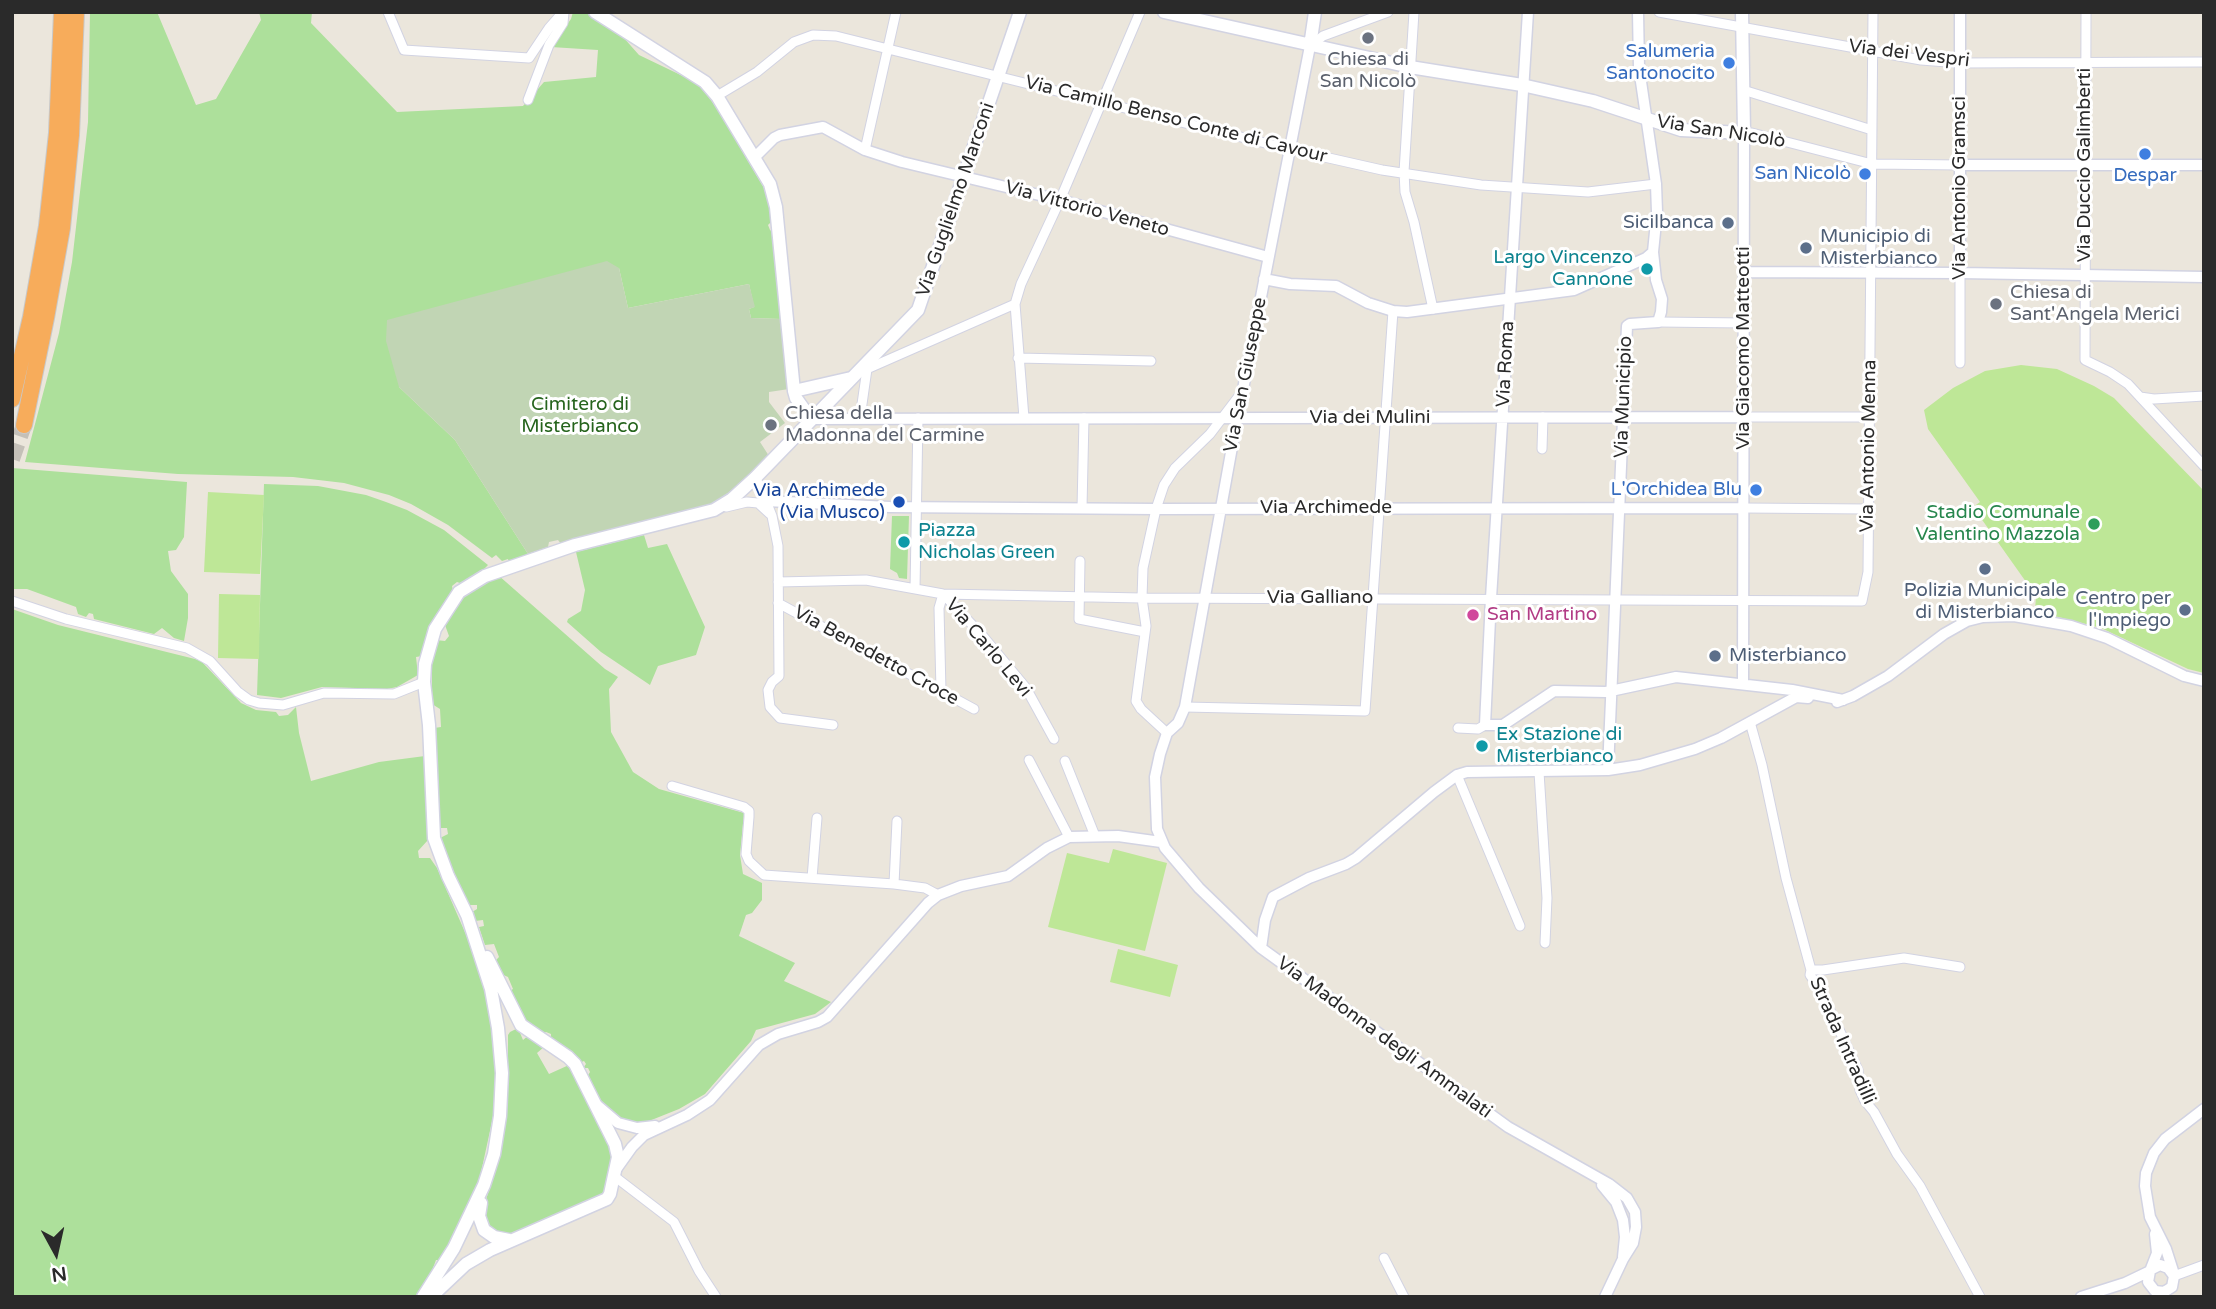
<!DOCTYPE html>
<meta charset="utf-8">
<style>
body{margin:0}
#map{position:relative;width:2216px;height:1309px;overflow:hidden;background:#ebe6dc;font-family:"Varela Round",sans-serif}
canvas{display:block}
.frame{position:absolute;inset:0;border:14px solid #2a2a2a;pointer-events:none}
.north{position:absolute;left:21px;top:1218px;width:70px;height:70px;-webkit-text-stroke:5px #fff;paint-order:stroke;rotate:172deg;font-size:19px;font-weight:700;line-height:28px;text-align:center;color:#2a2a2a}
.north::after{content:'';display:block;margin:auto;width:24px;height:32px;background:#2a2a2a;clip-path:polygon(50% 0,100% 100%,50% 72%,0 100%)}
</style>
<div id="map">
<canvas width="2216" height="1309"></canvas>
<div class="frame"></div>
<div class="north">N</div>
</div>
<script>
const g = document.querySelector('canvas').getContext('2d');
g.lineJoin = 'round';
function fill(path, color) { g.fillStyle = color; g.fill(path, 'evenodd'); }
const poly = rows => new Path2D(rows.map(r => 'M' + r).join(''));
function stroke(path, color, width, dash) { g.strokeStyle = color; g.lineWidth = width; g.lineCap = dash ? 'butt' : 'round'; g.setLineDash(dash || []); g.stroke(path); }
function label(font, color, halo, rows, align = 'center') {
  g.font = font + ' "Varela Round",sans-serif'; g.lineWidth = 6; g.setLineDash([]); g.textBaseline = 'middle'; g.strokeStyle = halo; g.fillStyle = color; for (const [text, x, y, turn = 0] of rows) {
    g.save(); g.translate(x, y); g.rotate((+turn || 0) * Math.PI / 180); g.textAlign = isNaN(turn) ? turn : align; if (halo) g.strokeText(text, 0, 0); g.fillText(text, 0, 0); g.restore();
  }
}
fill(poly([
 [90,12,157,12,196,105,216,99,261,20,259,12,312,12,311,23,397,112,523,106,544,82,596,77,598,50,551,47,571,19,573,12,589,12,623,37,639,55,689,79,703,89,718,110,764,188,770,202,772,221,768,225,770,230,774,233,781,319,751,318,749,309,754,307,749,284,628,308,619,268,399,387,455,440,528,554,509,562,508,559,502,561,496,555,492,558,448,525,411,504,389,495,344,483,293,477,178,474,25,462,59,333,72,262,88,122],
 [12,468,187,482,184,537,176,550,168,551,171,571,188,594,188,618,184,641,174,638,162,628,154,634,94,619,93,614,89,613,86,617,78,614,76,607,27,589,12,589],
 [264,484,318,486,366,495,386,502,407,510,444,530,488,565,481,572,460,583,457,582,452,586,453,591,436,615,427,634,422,656,416,657,418,675,397,687,387,689,322,687,281,698,257,695],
 [892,516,909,516,907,579,899,578,897,573,890,569],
 [644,535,648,548,667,544,705,627,696,655,658,666,650,685,601,652,567,622,568,619,581,611,585,590,576,552],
 [498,575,605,669,618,677,609,689,611,732,633,772,659,789,744,813,740,855,743,874,762,883,762,900,752,913,746,915,739,936,795,963,784,981,831,1002,815,1014,756,1030,751,1041,705,1094,679,1109,644,1123,624,1122,601,1104,587,1077,590,1072,588,1068,583,1068,586,1064,584,1061,579,1063,570,1052,551,1038,551,1034,546,1032,543,1034,525,1023,508,992,513,989,508,977,499,973,494,962,499,957,494,944,485,945,479,927,484,926,483,920,475,921,472,912,477,909,477,905,468,905,442,848,440,838,448,834,447,828,438,828,434,728,441,727,440,709,432,704,432,653,436,640,445,641,449,636,445,625,460,600,472,589],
 [12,609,58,625,195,659,202,662,241,703,256,710,276,712,279,716,288,715,296,707,299,733,311,781,379,762,425,756,428,840,418,851,419,858,430,858,437,868,471,946,479,968,491,1018,496,1071,493,1117,480,1177,468,1211,442,1260,436,1260,433,1268,434,1271,415,1297,12,1297],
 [518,1028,523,1040,529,1035,545,1046,537,1053,549,1074,569,1065,613,1151,603,1195,510,1235,499,1235,486,1224,483,1209,498,1162,506,1120,508,1093,508,1035,510,1032]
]), '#ade09b');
fill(poly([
 [607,261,619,268,628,308,749,284,755,307,749,309,751,318,781,319,789,389,769,392,769,402,785,423,760,442,769,456,734,492,716,503,561,544,558,540,549,542,548,547,528,554,455,440,399,387,386,341,387,320]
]), '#c1d5b4');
fill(poly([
 [2021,365,2057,369,2094,386,2114,398,2204,491,2204,673,2188,669,2101,628,2035,611,2036,596,1973,507,1980,502,1928,429,1924,410,1953,388,1985,371],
 [208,492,264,495,260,574,204,572],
 [219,594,260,595,259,659,218,658],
 [1113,849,1167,863,1145,951,1048,927,1067,853,1109,863],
 [1118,949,1178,965,1170,997,1110,982]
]), '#bee797');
stroke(poly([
 [12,459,24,425]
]), '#c4c0b8', 16, [16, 8]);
const minor = poly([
 [388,12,404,50,529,58,549,28,563,12],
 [1414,12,1404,172,1405,192,1414,222,1433,309],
 [1659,12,1921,60,1960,63,2204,62],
 [2086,12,2085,360,2110,372,2128,384,2204,466],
 [1310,46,1323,36,1388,12],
 [1743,90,1872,130],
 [717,96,757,72,794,42,813,35,836,36,1289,149,1382,170,1481,185,1588,192,1656,184],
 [528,100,549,45,563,23,564,12],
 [1744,133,1752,133,1872,164,1961,165],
 [865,150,896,12],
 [1960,273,1960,363],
 [1658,322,1744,323],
 [1018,358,1151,361],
 [867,369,1015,304],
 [2140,397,2154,399,2204,396],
 [1744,417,1870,417],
 [860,418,867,369,863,369],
 [1024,418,1015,304,1021,284,1060,200,1140,12],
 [1542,449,1543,417],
 [766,501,772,516,778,546,779,676,772,682,768,690,770,707,780,718,833,725],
 [726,507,747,502,758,503,770,514],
 [1082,508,1084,418],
 [1744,508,1868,509],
 [1080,561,1079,619,1145,632],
 [778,582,866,580,943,594,1142,598,1862,601,1868,572,1873,12],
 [915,589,918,418],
 [12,601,66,619,187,648,210,661,238,692,249,700,259,703,283,705,324,693,394,694,424,682],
 [778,603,974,709],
 [941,691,939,608,943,594,981,634,1026,688,1054,739],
 [1185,707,1365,711,1393,311],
 [1750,722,1762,765,1786,878,1811,970,1810,975,1820,989,1858,1070,1860,1090,1865,1101,1874,1112,1897,1154,1920,1186,1980,1297],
 [1458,728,1478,729,1485,725],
 [1167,733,1141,709,1136,701,1146,626,1142,598,1143,568,1156,509,1164,485,1175,468,1210,434,1242,392],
 [1029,760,1069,837],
 [1065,761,1095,836],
 [1539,772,1547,898,1545,943],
 [1457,775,1520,926],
 [672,786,744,807,749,811,749,817,746,854,749,861,764,875,894,884,925,888,938,895],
 [812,878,817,818],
 [894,884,897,821],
 [1811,970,1823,970,1904,958,1960,967],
 [614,1176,674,1222,699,1271,716,1297],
 [1384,1258,1404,1297],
 [2174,1276,2204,1265]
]);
const tertiary = poly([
 [1528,12,1491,598,1485,725,1503,725,1554,691,1606,692,1676,677,1792,690,1843,700],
 [1960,12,1960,273],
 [1310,46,1236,425,1185,707,1178,723,1167,733,1160,754,1155,777,1157,829,1165,848,1199,888,1261,948,1508,1127,1609,1184,1627,1198,1635,1212,1636,1227,1633,1243,1623,1259,1605,1297],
 [755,157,774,138,780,135,823,127,865,150,902,162,1060,200,1268,257],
 [1961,165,2204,165],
 [1744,272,1960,273,2204,277],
 [1264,279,1290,284,1336,286,1368,303,1393,311,1407,312,1574,290,1646,258,1653,252],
 [811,419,1744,417],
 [755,478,766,501,890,507,1156,509,1744,508],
 [1743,684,1744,133],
 [1837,702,1853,696,1888,676,1944,634,1967,621,1983,617,2014,616,2071,626,2107,638,2184,676,2204,681],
 [1608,770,1627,326,1630,324,1658,322,1661,312,1662,299,1656,280,1653,252,1657,212,1656,184,1639,68,1638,12],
 [1261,948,1265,920,1273,897,1309,878,1346,864,1356,858,1434,792,1457,775,1467,772,1608,770,1640,765,1695,749,1721,738,1796,697,1808,698],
 [598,1106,618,1123,637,1128,655,1126],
 [617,1168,632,1147,644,1135,687,1115,710,1100,759,1045,778,1034,818,1022,827,1017,928,903,938,895,961,886,1008,876,1047,848,1069,837,1118,836,1161,842],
 [1602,1185,1616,1202,1623,1220,1625,1237,1623,1257],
 [2150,1271,2148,1282,2155,1291,2164,1292,2172,1287,2174,1276,2168,1268,2160,1265,2152,1269],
 [2174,1274,2166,1249,2150,1217,2145,1186,2146,1173,2154,1153,2165,1139,2204,1109],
 [2081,1297,2125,1283,2150,1271,2157,1253,2155,1234]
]);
const secondary = poly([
 [595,12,705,82,717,96,770,184,776,207,794,391,796,398,811,419],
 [1164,12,1410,67,1522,85,1593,101,1681,130,1744,133,1742,12],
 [1310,46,1315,12],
 [794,391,851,378],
 [481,1203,479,1216,484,1230,494,1237,509,1240],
 [423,1297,454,1248,484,1185,494,1154,500,1116,502,1073,498,1028,491,989,467,915,448,876,434,838,429,725,424,682,425,664,435,629,459,592,485,576,575,545,714,510,732,499,755,478,918,310,1020,12],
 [431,1297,466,1264,490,1250,607,1199,610,1194,618,1157,615,1144,575,1064,568,1057,521,1025,487,957]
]);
const motorway = poly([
 [12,399,31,317,47,226,57,133,62,12],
 [24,425,46,318,62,228,71,135,76,12]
]);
stroke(minor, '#d2d3e2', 11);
stroke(tertiary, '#d2d3e2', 13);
stroke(secondary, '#d2d3e2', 15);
stroke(motorway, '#c8c8c8', 18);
stroke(minor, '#fff', 9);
stroke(tertiary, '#fff', 10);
stroke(secondary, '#fff', 12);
stroke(motorway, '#f7ac5b', 16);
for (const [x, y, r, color] of [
 [1368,38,7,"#6b7280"],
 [1729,63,7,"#3f7fe0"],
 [2145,154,7,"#3f7fe0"],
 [1865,174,7,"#3f7fe0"],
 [1728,223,7,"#5c6f8a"],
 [1806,248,7,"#5c6f8a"],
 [1647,269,7,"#0f9aa8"],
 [1996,304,7,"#6b7280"],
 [771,425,7,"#6b7280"],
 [1756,490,7,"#3f7fe0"],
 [899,502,7,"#1a4fb4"],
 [2094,524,7,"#2e9e5b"],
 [904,542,7,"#0f9aa8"],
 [1985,569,7,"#5c6f8a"],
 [2185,610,7,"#5c6f8a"],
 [1473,615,7,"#d1479c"],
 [1715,656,7,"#5c6f8a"],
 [1482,746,7,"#0f9aa8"]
]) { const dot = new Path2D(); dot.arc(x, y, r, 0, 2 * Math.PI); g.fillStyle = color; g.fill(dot); stroke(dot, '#fff', 2.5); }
label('19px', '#366cbe', '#fff', [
 ["Salumeria",1715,52],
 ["Santonocito",1715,74],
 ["San Nicolò",1851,174],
 ["Despar",2145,176,"center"],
 ["L'Orchidea Blu",1742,490]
], 'right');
label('19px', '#2a2a2a', '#fff', [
 ["Via dei Vespri",1909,54,7],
 ["Via Camillo Benso Conte di Cavour",1176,120,14],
 ["Via San Nicolò",1721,132,9],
 ["Via Duccio Galimberti",2085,165,-90],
 ["Via Antonio Gramsci",1960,188,-90],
 ["Via Guglielmo Marconi",956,200,-71],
 ["Via Vittorio Veneto",1087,209,15],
 ["Via Giacomo Matteotti",1744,348,-90],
 ["Via Roma",1506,364,-87],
 ["Via San Giuseppe",1246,375,-79],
 ["Via Municipio",1624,397,-88],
 ["Via dei Mulini",1370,418],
 ["Via Antonio Menna",1869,446,-89],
 ["Via Archimede",1326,508],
 ["Via Galliano",1320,598],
 ["Via Carlo Levi",988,648,50],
 ["Via Benedetto Croce",876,656,29],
 ["Via Madonna degli Ammalati",1384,1038,36],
 ["Strada Intradilli",1842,1041,66]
]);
label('19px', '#5b616d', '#fff', [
 ["Chiesa di",1368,60,"center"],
 ["San Nicolò",1368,82,"center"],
 ["Chiesa di",2010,293],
 ["Sant'Angela Merici",2010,315],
 ["Chiesa della",785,414],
 ["Madonna del Carmine",785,436]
], 'left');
label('19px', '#4e5e75', '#fff', [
 ["Sicilbanca",1714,223],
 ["Municipio di",1820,237,"left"],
 ["Misterbianco",1820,259,"left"],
 ["Polizia Municipale",1985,591,"center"],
 ["di Misterbianco",1985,613,"center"],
 ["Centro per",2171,599],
 ["l'Impiego",2171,621],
 ["Misterbianco",1729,656,"left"]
], 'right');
label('19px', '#0d838f', '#fff', [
 ["Largo Vincenzo",1633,258,"right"],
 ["Cannone",1633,280,"right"],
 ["Piazza",918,531],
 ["Nicholas Green",918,553],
 ["Ex Stazione di",1496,735],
 ["Misterbianco",1496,757]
], 'left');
label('19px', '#26641d', '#fff', [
 ["Cimitero di",580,405],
 ["Misterbianco",580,427]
]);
label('19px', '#164399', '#fff', [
 ["Via Archimede",885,491],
 ["(Via Musco)",885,513]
], 'right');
label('19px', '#27864d', '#fff', [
 ["Stadio Comunale",2080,513],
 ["Valentino Mazzola",2080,535]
], 'right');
label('19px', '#b23c85', '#fff', [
 ["San Martino",1487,615]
], 'left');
</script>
